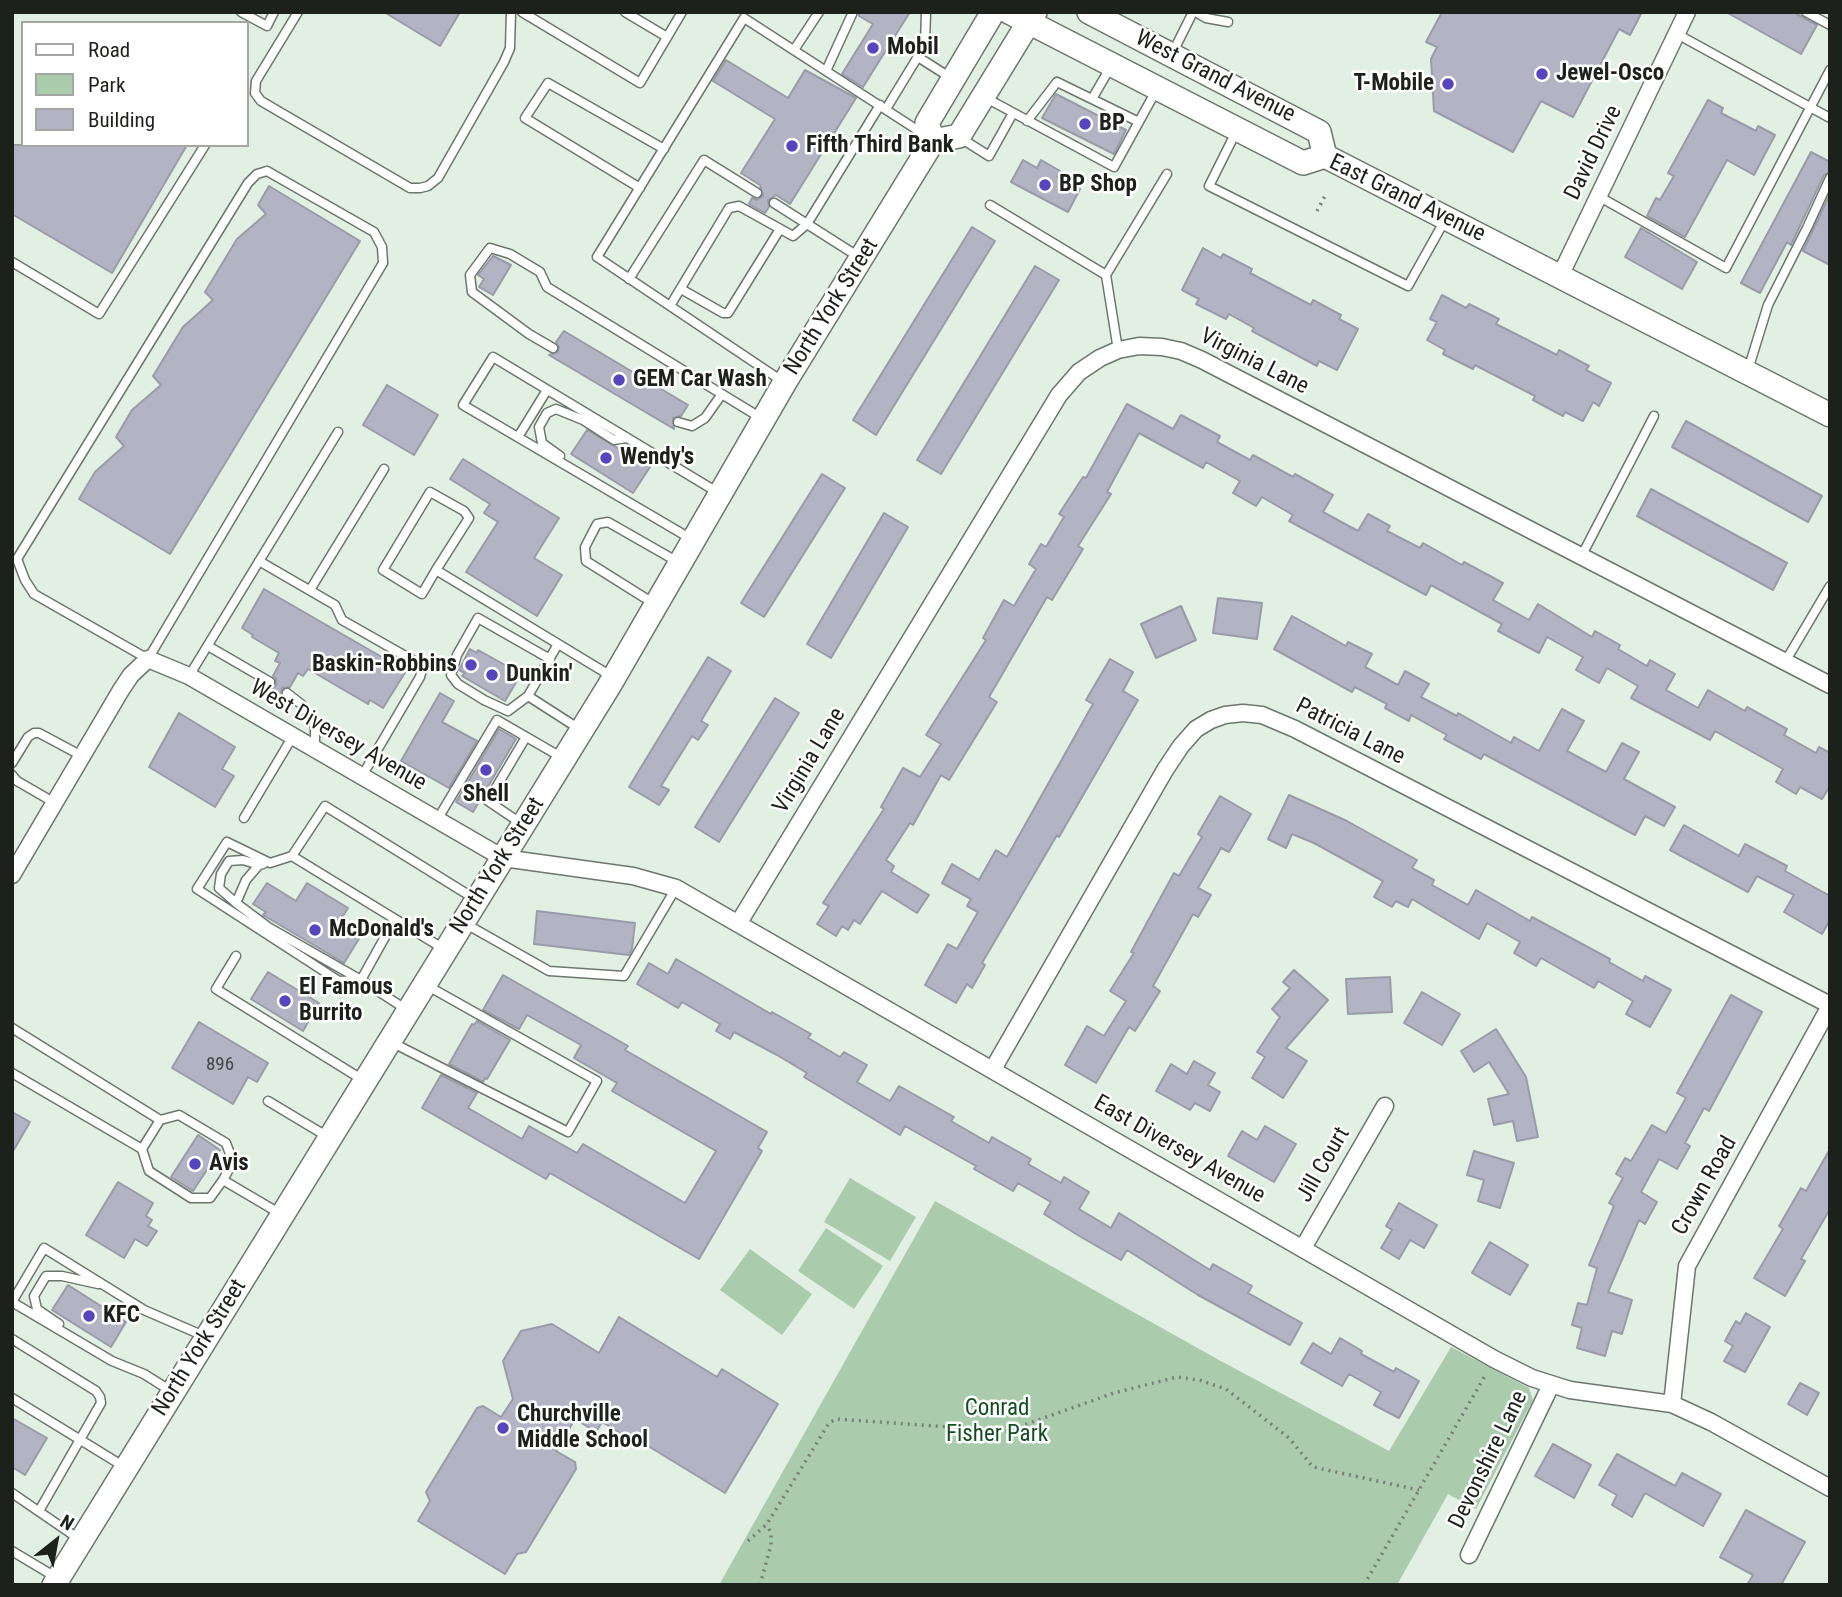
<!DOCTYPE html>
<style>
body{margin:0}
#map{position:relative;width:1842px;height:1597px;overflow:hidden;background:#e2efe3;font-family:"Roboto Condensed",sans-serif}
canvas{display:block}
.frame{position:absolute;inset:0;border:14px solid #1c211c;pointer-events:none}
.legend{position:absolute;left:21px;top:21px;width:228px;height:126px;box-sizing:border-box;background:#fff;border:2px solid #a4a6a4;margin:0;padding:9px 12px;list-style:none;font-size:21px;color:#1c211c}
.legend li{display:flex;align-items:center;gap:14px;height:35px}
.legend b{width:35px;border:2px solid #a4a6a4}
.north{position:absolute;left:21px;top:1506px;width:70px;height:70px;-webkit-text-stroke:5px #fff;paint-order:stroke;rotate:31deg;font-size:19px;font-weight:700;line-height:28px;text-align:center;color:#1c211c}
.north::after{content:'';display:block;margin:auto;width:24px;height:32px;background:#1c211c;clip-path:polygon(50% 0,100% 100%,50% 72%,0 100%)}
</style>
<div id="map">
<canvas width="1842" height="1597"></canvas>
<div class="frame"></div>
<ul class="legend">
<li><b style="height:9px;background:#fff"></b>Road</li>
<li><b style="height:19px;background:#aaccad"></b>Park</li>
<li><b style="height:19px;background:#b3b4c3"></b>Building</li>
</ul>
<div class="north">N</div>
</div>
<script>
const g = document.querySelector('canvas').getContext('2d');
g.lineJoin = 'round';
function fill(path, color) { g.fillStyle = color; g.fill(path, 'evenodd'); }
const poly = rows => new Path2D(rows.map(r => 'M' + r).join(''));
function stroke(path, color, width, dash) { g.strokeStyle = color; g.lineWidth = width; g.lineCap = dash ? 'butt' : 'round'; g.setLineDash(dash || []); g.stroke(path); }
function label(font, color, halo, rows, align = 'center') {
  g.font = font + ' "Roboto Condensed",sans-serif'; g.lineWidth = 5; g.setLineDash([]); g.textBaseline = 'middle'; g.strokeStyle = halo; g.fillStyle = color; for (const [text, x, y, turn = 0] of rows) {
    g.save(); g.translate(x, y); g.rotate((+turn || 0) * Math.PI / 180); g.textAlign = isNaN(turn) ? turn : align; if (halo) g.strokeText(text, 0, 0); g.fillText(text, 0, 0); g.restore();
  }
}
fill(poly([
 [850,1178,916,1217,890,1261,824,1222],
 [935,1201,1219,1360,1389,1451,1451,1347,1529,1388,1533,1400,1476,1509,1448,1494,1397,1585,719,1585],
 [826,1228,883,1266,854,1309,798,1271],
 [750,1249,812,1294,782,1335,720,1290]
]), '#aaccad');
const building = poly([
 [384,12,460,12,440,46,384,12],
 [859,12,910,12,863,87,842,74,873,24,859,16,859,12],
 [1442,12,1642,12,1630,35,1619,29,1573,117,1541,101,1513,152,1434,111,1431,59,1437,47,1426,42,1442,12],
 [1726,12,1793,12,1817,25,1801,54,1726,12],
 [726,60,788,98,805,70,856,98,790,204,776,195,768,200,769,207,765,213,749,204,752,198,757,200,763,196,760,185,741,173,775,119,713,81,726,60],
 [1056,94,1126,130,1114,154,1042,118,1056,94],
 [1708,100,1723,108,1721,113,1756,131,1758,126,1775,135,1754,175,1727,160,1685,237,1647,216,1656,198,1660,200,1674,176,1668,173,1708,100],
 [12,145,187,145,112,273,12,214,12,145],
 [1811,152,1830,162,1830,172,1824,175,1791,245,1787,242,1760,293,1741,283,1811,152],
 [1023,160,1037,168,1041,160,1060,171,1057,177,1080,189,1068,212,1011,182,1023,160],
 [269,186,360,241,170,554,79,499,95,472,124,446,116,437,132,410,161,385,153,376,183,327,213,300,205,292,237,239,266,214,258,205,269,186],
 [1830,194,1830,265,1803,251,1830,194],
 [972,227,995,241,876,435,853,420,972,227],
 [1641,228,1697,262,1682,289,1625,257,1641,228],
 [1203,248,1221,258,1223,254,1252,269,1250,273,1311,305,1313,300,1341,315,1339,319,1358,329,1337,370,1319,361,1317,366,1252,331,1254,328,1229,314,1226,319,1196,304,1199,299,1182,290,1203,248],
 [493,256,511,265,493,295,479,287,484,279,478,275,493,256],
 [1035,266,1059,280,941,474,917,460,1035,266],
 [1442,295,1466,308,1469,304,1499,319,1496,324,1557,355,1559,350,1589,366,1586,370,1611,383,1599,406,1593,402,1583,421,1565,412,1563,416,1533,400,1535,396,1475,365,1473,369,1443,354,1445,350,1427,340,1437,322,1430,319,1442,295],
 [564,331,688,405,681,416,673,418,674,429,549,355,558,352,559,347,556,342,564,331],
 [387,385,438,415,414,455,363,425,387,385],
 [1127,404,1173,429,1181,415,1220,436,1217,442,1250,460,1253,455,1293,477,1295,474,1333,495,1323,512,1358,531,1368,514,1390,526,1387,531,1420,548,1423,543,1462,565,1464,562,1503,583,1493,600,1529,620,1538,604,1592,637,1595,631,1620,645,1618,649,1647,666,1650,660,1675,674,1666,690,1698,708,1708,690,1745,711,1747,707,1787,729,1784,735,1816,753,1819,747,1830,753,1830,786,1822,799,1800,787,1796,794,1776,782,1783,769,1715,731,1710,740,1631,698,1638,686,1607,668,1599,683,1576,670,1583,657,1547,637,1539,653,1498,631,1502,624,1431,585,1426,595,1289,521,1293,515,1262,497,1256,506,1233,493,1240,481,1206,462,1203,468,1139,433,1107,492,1111,494,1078,546,1083,549,1052,600,1047,597,989,697,997,702,949,780,941,775,913,825,910,823,886,860,894,866,891,872,929,895,917,913,882,891,860,924,854,920,848,930,842,926,836,936,817,924,829,906,823,903,884,809,881,807,903,768,920,777,941,744,926,735,986,640,983,638,1004,600,1014,606,1036,569,1029,564,1041,544,1046,547,1064,517,1059,514,1083,477,1086,478,1127,404],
 [1686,421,1822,496,1808,522,1672,447,1686,421],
 [587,430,650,467,633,493,571,454,587,430],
 [463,459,559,518,534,558,562,575,537,616,466,572,498,522,484,513,490,504,450,479,463,459],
 [822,474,845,488,764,617,741,603,822,474],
 [1651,489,1787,563,1773,590,1637,516,1651,489],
 [884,513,908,527,831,658,807,644,884,513],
 [264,589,406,671,383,708,370,700,368,704,308,669,303,676,298,673,290,687,282,688,281,695,284,699,281,703,263,692,266,687,273,688,276,685,276,679,273,676,280,663,275,661,279,653,252,637,253,635,242,628,264,589],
 [1218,598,1262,603,1257,639,1213,633,1218,598],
 [1181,606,1196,640,1156,658,1141,624,1181,606],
 [1292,616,1346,646,1348,642,1372,654,1365,667,1398,685,1405,671,1429,684,1421,697,1457,716,1458,713,1511,743,1514,737,1539,751,1562,709,1584,721,1567,751,1606,772,1622,743,1639,752,1624,779,1675,807,1664,826,1645,816,1635,835,1484,754,1481,759,1444,739,1447,735,1411,715,1409,721,1385,708,1387,704,1355,687,1352,692,1274,649,1292,616],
 [470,649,477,653,478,650,521,674,505,701,462,676,465,673,459,670,470,649],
 [708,657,731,671,701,721,708,725,698,740,692,736,661,786,669,790,659,805,629,787,708,657],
 [1110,659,1133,672,1123,691,1138,700,1059,837,1057,835,982,963,985,965,972,988,967,984,956,1003,925,985,948,944,957,949,978,912,967,906,971,899,942,883,952,864,979,880,996,850,1007,857,1093,704,1086,700,1110,659],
 [440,693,454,701,442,722,477,741,449,788,401,761,440,693],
 [775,698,799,713,719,842,695,827,775,698],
 [179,713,235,747,222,769,234,776,215,807,149,767,179,713],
 [499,729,516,739,473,812,456,802,499,729],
 [1289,795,1347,821,1417,860,1412,868,1434,880,1432,885,1468,905,1476,890,1530,921,1532,917,1610,959,1609,962,1643,981,1645,976,1671,990,1650,1027,1626,1014,1633,1001,1598,981,1594,988,1541,958,1536,966,1514,953,1520,942,1487,923,1479,939,1412,899,1408,907,1396,901,1392,907,1374,897,1383,881,1314,843,1292,834,1286,848,1268,839,1289,795],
 [1220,796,1251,814,1229,852,1221,848,1198,888,1211,895,1198,917,1193,914,1153,986,1160,991,1135,1031,1129,1027,1096,1083,1065,1065,1087,1026,1104,1036,1126,1001,1110,991,1134,953,1131,952,1174,873,1179,876,1202,837,1198,834,1220,796],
 [1684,825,1739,856,1745,844,1787,866,1785,871,1830,896,1830,920,1822,934,1784,912,1794,895,1757,876,1748,892,1670,850,1684,825],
 [267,883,296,901,307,883,348,908,338,924,360,937,344,963,263,915,266,912,253,904,267,883],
 [537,911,635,923,632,949,629,955,534,944,537,911],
 [676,959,771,1014,772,1012,811,1034,808,1038,840,1057,844,1052,867,1065,857,1082,890,1101,899,1086,954,1117,951,1121,989,1143,992,1137,1031,1159,1028,1164,1061,1183,1064,1177,1089,1192,1079,1209,1111,1228,1119,1213,1210,1270,1213,1264,1252,1286,1248,1293,1302,1323,1290,1345,1198,1295,1127,1250,1121,1260,1081,1237,1044,1214,1051,1202,1018,1183,1013,1191,974,1169,976,1166,905,1126,900,1135,804,1077,807,1073,777,1055,734,1032,730,1039,716,1031,720,1024,682,1002,678,1008,637,984,649,963,668,974,676,959],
 [1294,970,1328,1000,1286,1048,1307,1061,1283,1098,1252,1078,1265,1057,1257,1052,1280,1017,1272,1009,1290,988,1283,982,1294,970],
 [268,972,319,1003,303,1031,251,999,268,972],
 [503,975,628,1046,625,1050,767,1132,758,1148,762,1151,699,1259,550,1173,546,1179,422,1108,441,1075,477,1093,468,1108,522,1139,529,1126,577,1153,583,1144,685,1203,716,1151,612,1091,617,1083,574,1058,581,1045,527,1015,519,1029,517,1028,483,1010,503,975],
 [1390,977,1392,1012,1348,1014,1346,979,1390,977],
 [1422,992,1460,1014,1442,1045,1404,1023,1422,992],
 [1731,995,1762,1012,1709,1111,1704,1108,1685,1143,1690,1146,1677,1169,1659,1159,1641,1192,1657,1202,1645,1224,1639,1220,1608,1292,1632,1300,1622,1334,1612,1331,1605,1356,1577,1348,1582,1328,1572,1325,1578,1303,1587,1305,1597,1268,1589,1265,1614,1206,1609,1203,1623,1178,1616,1174,1625,1158,1631,1161,1652,1125,1666,1133,1686,1098,1677,1093,1731,995],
 [477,1021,510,1040,487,1079,485,1078,483,1082,449,1064,472,1024,474,1025,477,1021],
 [199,1022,268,1063,257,1082,248,1077,233,1104,172,1068,199,1022],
 [1496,1029,1526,1077,1538,1137,1517,1141,1513,1121,1494,1125,1488,1099,1509,1094,1489,1062,1474,1072,1461,1051,1496,1029],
 [1194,1061,1215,1073,1208,1085,1220,1092,1210,1111,1195,1103,1190,1110,1156,1091,1171,1064,1187,1074,1194,1061],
 [12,1112,30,1122,12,1153,12,1112],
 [1265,1126,1296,1144,1274,1182,1228,1156,1242,1131,1257,1140,1265,1126],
 [198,1135,220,1150,193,1191,171,1177,198,1135],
 [1830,1149,1830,1209,1801,1259,1805,1261,1785,1296,1754,1278,1783,1229,1779,1226,1801,1188,1806,1191,1830,1149],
 [1474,1151,1514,1163,1500,1208,1478,1201,1484,1180,1467,1175,1474,1151],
 [118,1182,153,1203,146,1216,152,1220,148,1226,157,1231,147,1246,135,1239,124,1258,86,1235,118,1182],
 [1399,1203,1437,1225,1424,1248,1410,1240,1399,1259,1381,1248,1392,1230,1386,1226,1399,1203],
 [1490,1242,1528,1265,1510,1295,1472,1273,1490,1242],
 [68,1285,126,1322,111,1347,52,1310,68,1285],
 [1746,1313,1770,1327,1745,1372,1724,1361,1733,1346,1725,1341,1736,1321,1740,1324,1746,1313],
 [619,1317,717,1377,722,1369,778,1404,725,1493,640,1441,638,1444,602,1422,596,1432,575,1419,556,1451,575,1462,576,1469,526,1552,517,1554,505,1574,418,1521,430,1501,426,1492,477,1408,483,1406,501,1417,513,1399,503,1361,521,1331,552,1324,599,1353,619,1317],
 [1340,1338,1362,1351,1361,1354,1394,1372,1396,1368,1419,1381,1399,1418,1374,1405,1381,1392,1349,1374,1342,1386,1301,1363,1313,1343,1331,1354,1340,1338],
 [1800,1383,1819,1393,1807,1415,1788,1404,1800,1383],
 [12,1418,47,1438,25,1475,12,1467,12,1418],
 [1553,1444,1591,1465,1574,1498,1535,1476,1553,1444],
 [1617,1454,1675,1486,1682,1473,1721,1494,1703,1526,1645,1493,1632,1517,1612,1505,1617,1495,1599,1485,1617,1454],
 [1746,1510,1805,1542,1781,1585,1747,1585,1753,1575,1720,1557,1746,1510]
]);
fill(building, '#b3b4c3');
stroke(building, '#9a9ba9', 2);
const service = poly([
 [241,12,267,26,274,12],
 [298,12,256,81,255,93,261,101,410,188,420,188,428,186,438,178,504,62,510,48,511,12],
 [522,12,640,83,682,12],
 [625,12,667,37],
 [1196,12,1206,18,1228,22],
 [1806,12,1830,25],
 [1677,34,1830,118],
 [794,50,819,12],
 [1173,52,1193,12],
 [918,57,951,78],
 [826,71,853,12],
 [986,98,1114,167,1157,89],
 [1092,99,1110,68],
 [886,109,925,45,926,12],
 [1027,121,1057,82,1139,122],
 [1236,132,1209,186,1408,286,1445,220],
 [959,137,989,156,1013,113],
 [267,171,374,232,382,247,383,263,148,659,34,594,25,580,17,559,248,183,257,174,267,171],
 [640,188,525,118,548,83,664,149],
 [1598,196,1726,268,1830,70],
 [774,203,859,257],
 [990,205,1106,275,1118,350],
 [12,262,99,314,205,145],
 [1106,275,1167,174],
 [629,279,704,160,757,193],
 [681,289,723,313,728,313,780,229],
 [670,306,729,208,739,206,793,236,807,224,880,105],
 [553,348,529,334,472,292,470,275,490,248,510,254,540,272,547,287,761,418],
 [1748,370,1768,305,1807,228,1830,178],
 [782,381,597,257,744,18,925,135],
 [678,422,692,426,705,418,722,394],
 [518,437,547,390],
 [560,456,542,443,539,427,547,413,556,409,583,420,614,440,627,438],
 [693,540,463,405,493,357,717,492],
 [1581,557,1654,416],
 [259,561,335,605,342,620,423,666,420,677,362,776],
 [436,570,422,594,383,570,430,492,464,511,469,518,436,570,611,676],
 [310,590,384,469],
 [653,603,586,561,585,547,597,524,608,522,678,562],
 [558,644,528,696,581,730],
 [208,646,270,682],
 [1785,662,1830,586],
 [189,676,338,432],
 [287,693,301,704,315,726,315,749],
 [528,696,508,711,484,700,458,684,451,675,457,655,478,618,550,659],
 [12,763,28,737,34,733,39,733,82,756],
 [12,775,17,781,55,803],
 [244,818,293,736],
 [437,820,497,720,561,757],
 [522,824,488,801,526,737],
 [292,856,270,863,227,842,197,889,339,981,361,980,407,1010],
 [259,865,246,880,236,903,268,927,361,980,395,919],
 [236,903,219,888,221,874,229,861,243,860,259,865,263,864],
 [466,924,549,971,624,976,676,888],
 [444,949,292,856,325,806,475,899],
 [236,956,216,989,363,1080],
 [12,1028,160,1120,142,1149,12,1073],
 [393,1043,568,1132,597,1081,426,985],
 [268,1101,328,1137],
 [160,1120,179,1115,226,1143,233,1162,223,1180],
 [142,1149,149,1171,191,1198,210,1198,223,1180,279,1213],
 [59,1324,37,1309,34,1296,46,1276,62,1276,98,1284],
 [12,1339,96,1391,100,1397,101,1403,39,1511],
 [171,1391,144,1374,112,1361,12,1302,44,1248,144,1310,204,1336],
 [12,1398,123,1466],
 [12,1493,79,1539],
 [12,1551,57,1578]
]);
const minor = poly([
 [1560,276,1687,12],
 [12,875,121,690,131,675,148,659,189,676,503,858,633,876,676,888,1494,1359,1532,1378,1570,1390,1672,1404,1711,1422,1830,1488],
 [738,924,1059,395,1079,372,1100,358,1118,350,1139,346,1162,347,1181,351,1202,360,1830,685],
 [993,1069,1165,770,1181,746,1196,729,1211,720,1225,715,1243,713,1262,715,1295,729,1830,1005],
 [1303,1248,1385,1106],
 [1672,1404,1687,1266,1830,1006],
 [1469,1555,1551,1385]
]);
const secondary = poly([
 [1009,12,1303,163,1325,156,1830,415],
 [1089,12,1319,132,1325,156],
 [933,141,927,123,993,12],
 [54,1585,609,686,785,382,933,141,959,136,1035,12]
]);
stroke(service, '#6b776c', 11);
stroke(minor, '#6b776c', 19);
stroke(secondary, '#6b776c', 26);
stroke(poly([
 [1317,211,1326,194],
 [748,1541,767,1524,829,1423,836,1419,1007,1431,1114,1393,1177,1377,1199,1380,1226,1389,1289,1438,1313,1467,1419,1490],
 [760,1585,771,1545,771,1534,767,1524],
 [1364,1585,1486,1374]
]), '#778078', 3.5, [2, 5]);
stroke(service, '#fff', 8);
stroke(minor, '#fff', 16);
stroke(secondary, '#fff', 23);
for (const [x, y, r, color] of [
 [873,48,7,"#5546bd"],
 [1542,74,7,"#5546bd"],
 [1448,84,7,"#5546bd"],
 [1085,124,7,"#5546bd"],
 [792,146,7,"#5546bd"],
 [1045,185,7,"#5546bd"],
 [619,380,7,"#5546bd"],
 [606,458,7,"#5546bd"],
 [471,665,7,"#5546bd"],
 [492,675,7,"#5546bd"],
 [486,770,7,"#5546bd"],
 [315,930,7,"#5546bd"],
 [285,1001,7,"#5546bd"],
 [195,1164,7,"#5546bd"],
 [89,1316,7,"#5546bd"],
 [503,1428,7,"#5546bd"]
]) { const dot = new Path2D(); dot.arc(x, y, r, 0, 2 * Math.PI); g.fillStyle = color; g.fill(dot); stroke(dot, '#fff', 2.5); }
label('19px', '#424646', null, [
 ["896",220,1065]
]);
label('bold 23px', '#1c211c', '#fff', [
 ["Mobil",887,48],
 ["Jewel-Osco",1556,74],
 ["T-Mobile",1434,84,"right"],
 ["BP",1099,124],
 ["Fifth Third Bank",806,146],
 ["BP Shop",1059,185],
 ["GEM Car Wash",633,380],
 ["Wendy's",620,458],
 ["Baskin-Robbins",457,665,"right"],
 ["Dunkin'",506,675],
 ["Shell",486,795,"center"],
 ["McDonald's",329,930],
 ["El Famous",299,988],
 ["Burrito",299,1014],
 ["Avis",209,1164],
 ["KFC",103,1316],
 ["Churchville",517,1415],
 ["Middle School",517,1441]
], 'left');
label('23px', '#1c211c', '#fff', [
 ["West Grand Avenue",1215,77,27],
 ["David Drive",1594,153,-64],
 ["East Grand Avenue",1407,199,26],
 ["North York Street",832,307,-58],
 ["Virginia Lane",1254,362,27],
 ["Patricia Lane",1350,732,27],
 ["West Diversey Avenue",338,736,30],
 ["Virginia Lane",810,761,-59],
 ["North York Street",498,866,-58],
 ["East Diversey Avenue",1179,1150,30],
 ["Jill Court",1324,1165,-60],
 ["Crown Road",1705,1186,-61],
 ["North York Street",200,1348,-58],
 ["Devonshire Lane",1489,1460,-64]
]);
label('23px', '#134e22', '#fff', [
 ["Conrad",997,1409],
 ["Fisher Park",997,1435]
]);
</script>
